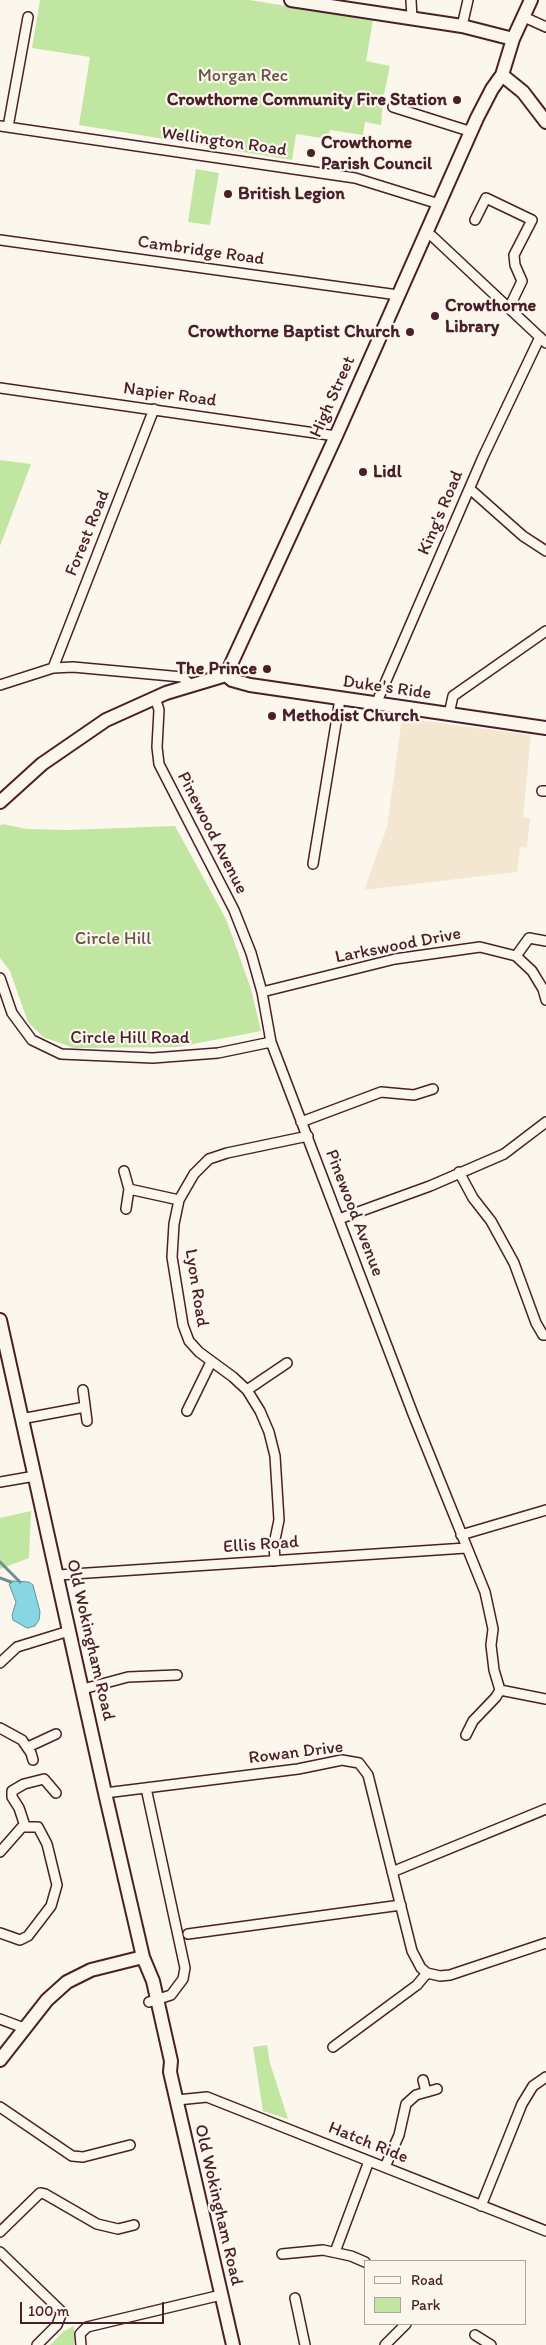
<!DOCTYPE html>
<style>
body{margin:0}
#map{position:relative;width:546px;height:2345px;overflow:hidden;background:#fbf7ec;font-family:Itim,sans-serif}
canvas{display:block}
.legend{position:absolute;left:364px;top:2260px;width:162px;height:65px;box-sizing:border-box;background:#fbf7ec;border:1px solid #b4a19f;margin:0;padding:6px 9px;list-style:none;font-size:15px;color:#4a1f2b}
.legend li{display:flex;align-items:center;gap:10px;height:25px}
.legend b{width:25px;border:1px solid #b4a19f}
.scale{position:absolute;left:20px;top:2302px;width:144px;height:22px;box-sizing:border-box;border:2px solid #4a1f2b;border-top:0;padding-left:6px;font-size:15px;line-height:18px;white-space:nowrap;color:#4a1f2b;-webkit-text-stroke:4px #fbf7ec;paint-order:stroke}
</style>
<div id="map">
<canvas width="546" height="2345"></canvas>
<ul class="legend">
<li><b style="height:6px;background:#fbf7ec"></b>Road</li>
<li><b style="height:14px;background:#c0e6a1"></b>Park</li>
</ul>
<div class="scale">100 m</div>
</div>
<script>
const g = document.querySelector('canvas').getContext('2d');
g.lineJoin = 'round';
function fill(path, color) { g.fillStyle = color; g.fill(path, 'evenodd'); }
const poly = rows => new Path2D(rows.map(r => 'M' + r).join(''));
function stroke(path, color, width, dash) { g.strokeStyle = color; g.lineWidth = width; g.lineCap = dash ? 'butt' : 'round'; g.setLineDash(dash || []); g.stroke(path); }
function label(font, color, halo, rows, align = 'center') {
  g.font = font + ' Itim,sans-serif'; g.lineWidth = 4.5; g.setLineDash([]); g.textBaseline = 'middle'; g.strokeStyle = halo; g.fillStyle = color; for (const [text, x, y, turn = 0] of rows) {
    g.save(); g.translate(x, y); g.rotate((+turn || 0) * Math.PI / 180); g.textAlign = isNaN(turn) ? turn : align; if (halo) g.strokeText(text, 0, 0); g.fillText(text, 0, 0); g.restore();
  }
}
fill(poly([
 [402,718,531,735,523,817,530,818,527,848,520,847,517,872,364,890,387,827]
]), '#f4e7d2');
fill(poly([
 [40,0,249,0,373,20,366,61,390,66,383,99,381,125,365,122,363,135,330,130,328,139,296,134,292,160,79,125,90,57,32,48],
 [196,169,219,173,210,225,188,222],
 [0,460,31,464,0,546],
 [2,824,27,829,68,830,175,826,226,919,251,989,261,1031,177,1047,74,1048,43,1037,28,1022,10,971,0,958,0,826],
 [31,1511,29,1558,0,1569,0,1518],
 [267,2045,270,2063,288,2119,263,2111,253,2047],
 [74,2326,74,2345,50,2345,64,2331]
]), '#c0e6a1');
const water = poly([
 [13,1581,29,1582,33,1585,40,1612,39,1620,35,1626,27,1628,13,1620,12,1615,16,1602,9,1584,13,1581]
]);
fill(water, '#86d6e3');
stroke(water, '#6e8d99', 1);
stroke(poly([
 [0,1562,20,1582],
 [0,1578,11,1582]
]), '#6e8d99', 3);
const street = poly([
 [411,0,412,19],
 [524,17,546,27],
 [462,26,468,0],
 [393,107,472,132],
 [0,126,355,178,439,204],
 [8,127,28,17],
 [475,220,486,198,532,220,514,255,515,265,522,281,509,308],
 [426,234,432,236,546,343],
 [0,240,398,295],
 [0,388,336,436],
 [470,489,523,536,546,551],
 [53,668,154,409],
 [0,685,53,668,73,667,182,677,191,685],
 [155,697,159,710,157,747,159,764,234,910,251,953,262,992,271,1042,413,1414,485,1592,493,1629,491,1645,494,1670,500,1690,496,1697,473,1721,466,1735],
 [376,704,483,457,540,337],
 [449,714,453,696,546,631],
 [542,791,546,791],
 [313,864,340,699],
 [516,956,529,938,546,941],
 [0,978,12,1013,32,1040,61,1054,153,1058,218,1053,271,1042],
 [262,992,395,959,480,947,516,956,532,971,543,989,546,1000],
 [301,1122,381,1092,414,1095,433,1089],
 [124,1171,129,1189,126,1209],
 [459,1172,473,1198,491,1221,514,1263,536,1323,543,1335,546,1335],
 [129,1189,179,1200],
 [339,1219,430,1186,504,1154,546,1122],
 [83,1390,87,1421],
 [247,1390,287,1363],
 [187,1411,211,1362],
 [21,1419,85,1407],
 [0,1482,35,1476],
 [461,1535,546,1510],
 [275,1561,274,1544,279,1520,275,1456,269,1432,260,1411,247,1390,233,1377,199,1352,189,1341,183,1325,172,1257,174,1224,179,1200,194,1174,209,1159,227,1153,308,1136],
 [58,1575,466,1548],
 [0,1663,17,1647,69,1631],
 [83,1689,128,1677,177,1675],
 [500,1690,546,1699],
 [0,1728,22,1740,31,1753,33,1760],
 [28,1747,56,1734],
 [146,1788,185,1968,183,1979,171,1995,149,2002],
 [105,1793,298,1769,342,1760,359,1763,368,1775,412,1951,421,1968,427,1973,440,1976,450,1975,546,1943],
 [25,1826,19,1808,12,1797,12,1791,24,1784,44,1779,56,1793],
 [0,1852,22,1827,38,1827,47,1844,57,1885,51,1906,28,1936,20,1940,0,1933],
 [392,1872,546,1809],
 [188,1934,401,1905],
 [0,2019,24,2028],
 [333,2047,417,1985,427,1973],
 [423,2080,426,2092],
 [177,2100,207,2097,546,2231],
 [0,2107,72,2156,83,2157,130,2145],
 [385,2167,399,2135,406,2104,416,2095,437,2089],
 [481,2206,522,2104,533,2086,546,2077],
 [0,2232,40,2193,45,2194,97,2224,118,2229,134,2225],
 [0,2252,62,2312,57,2325,37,2345],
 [335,2252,369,2161],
 [282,2254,323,2250,351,2256,365,2262],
 [295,2298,305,2345],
 [475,2335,491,2345],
 [81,2345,80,2334,87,2327,221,2295],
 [385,2345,406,2324]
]);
const secondary = poly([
 [291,0,462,26,513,39],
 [502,75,523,92,546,122],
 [226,675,336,436,477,118,492,89,502,75,513,39,531,0],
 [226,675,232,680,250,685,546,728],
 [0,802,42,764,106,720,166,693,226,675],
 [0,1320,105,1793,143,1957,153,1981,171,2061,170,2072,233,2345],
 [0,2060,47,2000,67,1982,91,1970,143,1957]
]);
stroke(street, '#4a1f2b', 12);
stroke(secondary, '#4a1f2b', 16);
stroke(street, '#fbf7ec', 9);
stroke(secondary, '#fbf7ec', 12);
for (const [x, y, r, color] of [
 [457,100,5,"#4a1f2b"],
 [311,153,5,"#4a1f2b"],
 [228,194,5,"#4a1f2b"],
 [435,316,5,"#4a1f2b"],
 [410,332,5,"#4a1f2b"],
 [363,472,5,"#4a1f2b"],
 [267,669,5,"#4a1f2b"],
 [272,716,5,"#4a1f2b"]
]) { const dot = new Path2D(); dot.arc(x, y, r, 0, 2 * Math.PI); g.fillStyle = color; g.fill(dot); stroke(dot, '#fbf7ec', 2); }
label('18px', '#685148', '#fbf7ec', [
 ["Morgan Rec",243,76],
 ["Circle Hill",113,939]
]);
label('bold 18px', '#4a1f2b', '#fbf7ec', [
 ["Crowthorne Community Fire Station",447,100,"right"],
 ["Crowthorne",321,143],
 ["Parish Council",321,164],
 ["British Legion",238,194],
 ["Crowthorne",445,306],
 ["Library",445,327],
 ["Crowthorne Baptist Church",400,332,"right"],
 ["Lidl",373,472],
 ["The Prince",257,669,"right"],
 ["Methodist Church",282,716]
], 'left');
label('18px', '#4a1f2b', '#fbf7ec', [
 ["Wellington Road",224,142,8],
 ["Cambridge Road",201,251,8],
 ["Napier Road",170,395,8],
 ["High Street",333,397,-66],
 ["King's Road",441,513,-67],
 ["Forest Road",88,533,-68],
 ["Duke's Ride",387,688,8],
 ["Pinewood Avenue",212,833,63],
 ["Larkswood Drive",398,946,-11],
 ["Circle Hill Road",130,1038],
 ["Pinewood Avenue",354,1213,69],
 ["Lyon Road",196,1288,81],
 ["Ellis Road",261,1545,-4],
 ["Old Wokingham Road",90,1640,77],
 ["Rowan Drive",296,1753,-7],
 ["Hatch Ride",368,2143,22],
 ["Old Wokingham Road",218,2205,77]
]);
</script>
